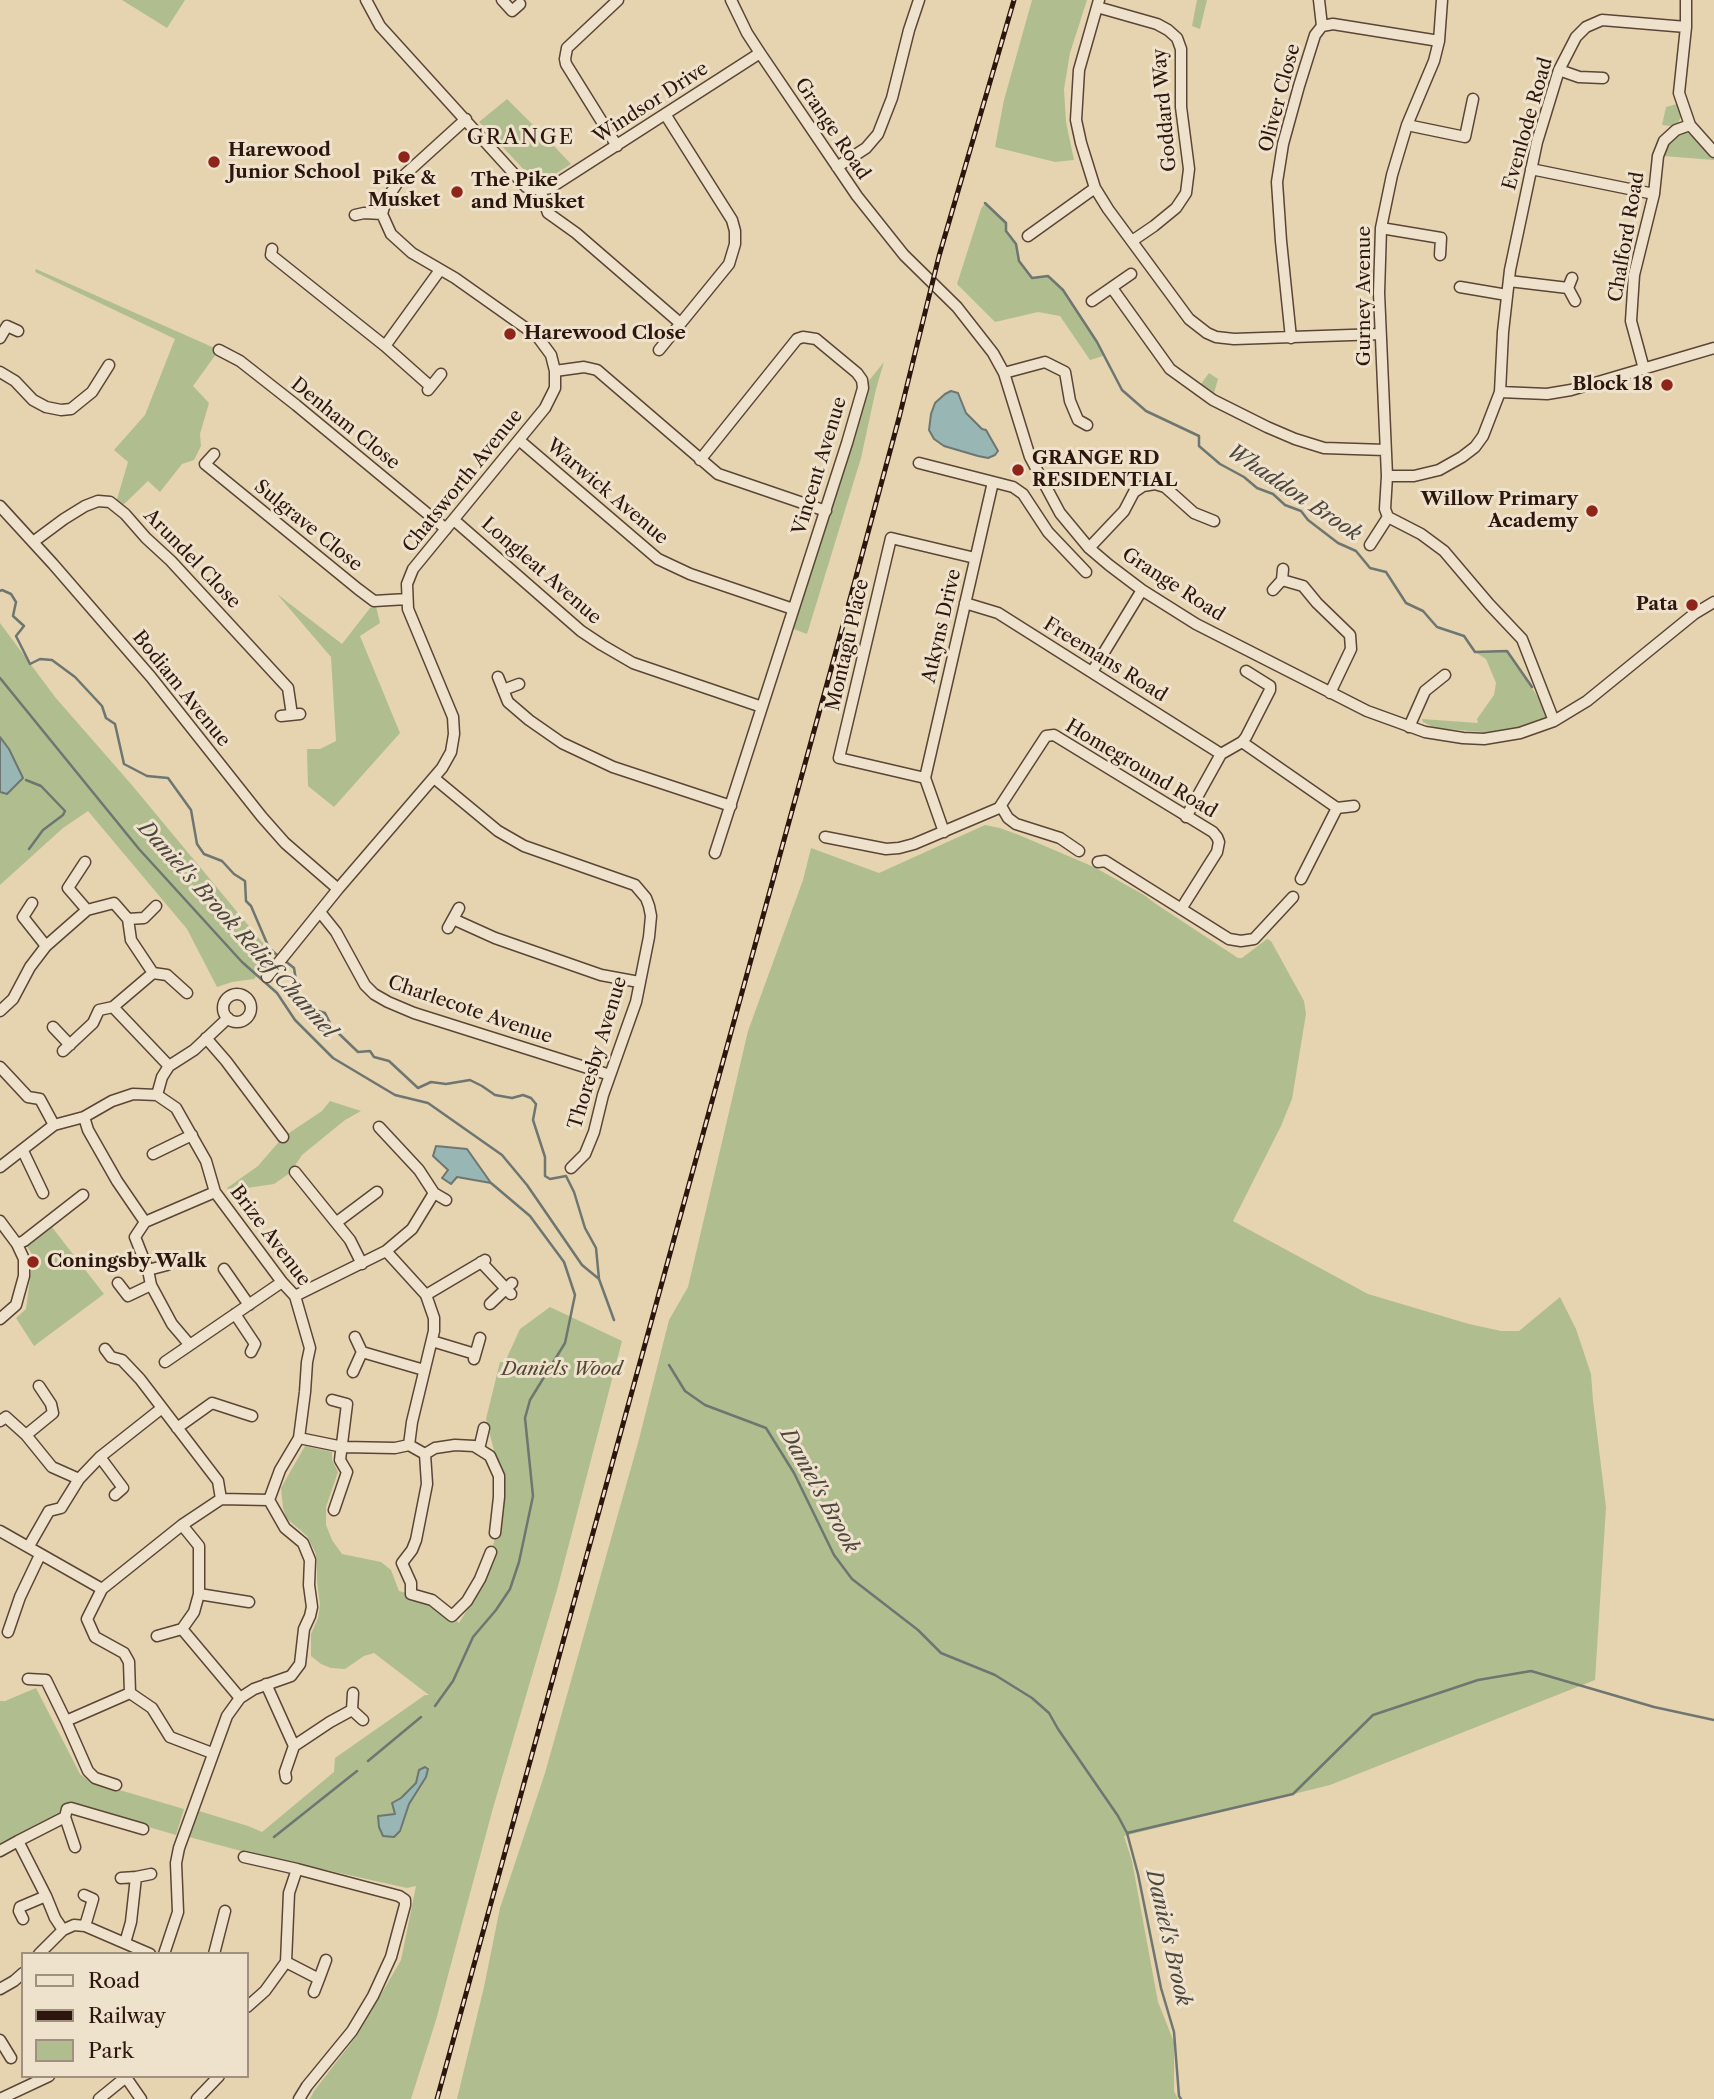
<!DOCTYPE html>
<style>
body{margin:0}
#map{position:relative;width:1714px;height:2099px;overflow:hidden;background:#e6d3b0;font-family:"Libre Caslon Text",serif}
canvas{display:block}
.legend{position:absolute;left:21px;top:1952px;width:228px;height:126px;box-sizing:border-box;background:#efe2cc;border:2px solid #a19080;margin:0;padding:9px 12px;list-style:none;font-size:21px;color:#2c160d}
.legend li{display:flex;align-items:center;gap:14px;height:35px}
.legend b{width:35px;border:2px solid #a19080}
</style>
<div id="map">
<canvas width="1714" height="2099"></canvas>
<ul class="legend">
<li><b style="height:9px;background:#efe2cc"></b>Road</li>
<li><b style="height:9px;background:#2c160d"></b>Railway</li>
<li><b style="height:19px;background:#b0be8f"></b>Park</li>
</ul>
</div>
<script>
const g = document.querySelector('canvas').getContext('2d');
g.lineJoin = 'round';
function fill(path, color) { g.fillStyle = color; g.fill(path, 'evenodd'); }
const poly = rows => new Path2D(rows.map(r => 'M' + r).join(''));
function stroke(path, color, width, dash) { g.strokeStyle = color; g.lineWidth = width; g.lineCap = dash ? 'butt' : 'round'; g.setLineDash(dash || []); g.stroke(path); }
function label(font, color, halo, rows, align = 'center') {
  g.font = font + ' "Libre Caslon Text",serif'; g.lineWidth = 6; g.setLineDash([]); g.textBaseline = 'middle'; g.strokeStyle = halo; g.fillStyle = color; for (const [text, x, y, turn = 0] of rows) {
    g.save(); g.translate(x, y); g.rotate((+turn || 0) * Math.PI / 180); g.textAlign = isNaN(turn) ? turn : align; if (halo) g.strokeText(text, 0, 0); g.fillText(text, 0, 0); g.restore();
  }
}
fill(poly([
 [122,0,185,0,167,28],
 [1032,0,1087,0,1070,53,1064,89,1066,122,1074,160,1055,162,995,147,1004,100],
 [1197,0,1207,0,1200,29,1192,26],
 [507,99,552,144,571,164,549,178,530,176,479,122],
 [1677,104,1681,116,1678,124,1670,126,1662,125,1666,107],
 [1686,131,1714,156,1714,160,1663,156,1667,143,1677,133],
 [985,203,1006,223,1006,231,1016,244,1019,261,1032,278,1048,276,1063,290,1097,342,1103,356,1090,360,1060,316,1038,312,995,322,957,284,981,209],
 [36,269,219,350,193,386,209,403,200,434,201,446,194,460,182,464,160,492,148,481,119,509,115,506,128,462,114,450,145,415,175,339,35,272],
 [884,362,876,389,861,458,807,634,791,628,867,383],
 [1209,373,1218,379,1214,393,1201,384],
 [277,594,342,644,370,608,376,606,380,623,360,636,400,733,334,807,308,786,307,749,320,749,336,741,331,657],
 [0,623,55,697,131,784,273,955,254,979,232,982,217,987,187,929,88,811,63,828,0,885],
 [1507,651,1554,721,1484,739,1481,732,1435,728,1423,722,1422,719,1478,723,1477,719,1494,695,1496,683,1486,659,1475,652],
 [985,825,1000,828,1019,835,1094,867,1144,895,1156,904,1238,958,1242,958,1267,939,1271,941,1304,1001,1306,1014,1292,1099,1281,1126,1233,1221,1368,1294,1469,1324,1501,1331,1519,1331,1560,1297,1576,1329,1591,1374,1593,1400,1606,1507,1595,1680,1330,1785,1124,1836,1132,1861,1158,2002,1174,2042,1174,2091,1178,2099,457,2099,484,1987,500,1908,545,1773,638,1443,669,1320,688,1287,748,1031,803,880,811,848,879,873],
 [330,1101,361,1111,345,1120,302,1155,290,1173,274,1184,247,1188,233,1197,227,1188,258,1166,283,1137,322,1111],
 [48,1222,104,1294,34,1346,16,1318,26,1309,33,1256,24,1241],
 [550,1307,622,1341,557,1590,493,1808,436,2020,411,2099,310,2099,314,2091,358,2034,401,1960,416,1886,407,1888,245,1852,189,1837,199,1811,248,1826,262,1832,334,1772,335,1758,425,1695,429,1695,374,1653,364,1656,345,1669,331,1668,321,1664,311,1656,311,1634,318,1618,320,1605,317,1582,317,1560,315,1552,307,1536,286,1518,283,1508,281,1488,305,1446,332,1452,332,1460,338,1472,326,1507,326,1525,332,1540,342,1554,381,1562,391,1570,399,1591,432,1600,459,1623,476,1596,494,1542,504,1490,486,1419,500,1362,505,1362,520,1329],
 [36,1688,80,1774,89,1781,184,1809,176,1835,66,1803,61,1815,0,1844,0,1701,5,1701]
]), '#b0be8f');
const water = poly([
 [951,391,958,393,966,413,982,429,986,430,998,451,995,455,988,458,978,456,944,446,934,439,929,430,931,414,935,403,945,394,951,391],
 [0,737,9,749,23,778,7,794,0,792,0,737],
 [436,1146,467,1149,491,1183,457,1177,451,1184,442,1178,448,1170,433,1156,436,1146],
 [425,1767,428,1769,426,1777,409,1804,400,1831,394,1837,383,1836,379,1827,378,1816,395,1814,392,1803,401,1798,416,1783,419,1770,425,1767]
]);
fill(water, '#98b6b3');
stroke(water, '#6d7671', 2);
stroke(poly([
 [985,203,1006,223,1006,231,1016,244,1019,261,1032,278,1048,276,1063,290,1097,342,1122,390,1146,411,1199,436,1199,446,1220,464,1244,477,1257,488,1273,494,1285,505,1301,511,1308,520,1338,543,1356,551,1370,568,1386,572,1406,603,1423,611,1437,627,1464,636,1475,652,1507,651,1532,687],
 [0,591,2,590,11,594,16,602,13,616,24,626,16,636,30,664,40,659,52,660,75,677,102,706,106,718,115,724,124,764,147,776,168,778,191,810,197,844,204,854,222,861,234,874,245,881,246,901,251,906,269,948,278,956],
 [0,678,139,849,242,962,277,993,295,1020,333,1058,395,1095,428,1103,502,1155,527,1185,582,1265,599,1279],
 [26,780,41,786,65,811,63,815,43,830,29,849],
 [284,960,294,968,299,999,309,1008,325,1013,332,1027,358,1052,370,1051,374,1057,389,1061,418,1088,431,1082,446,1084,470,1080,482,1086,495,1095,512,1098,523,1095,531,1098,536,1104,533,1120,545,1157,545,1176,550,1179,566,1176,574,1192,585,1228,596,1248,599,1279,614,1320],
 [669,1365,685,1391,705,1405,766,1428,794,1473,834,1555,852,1579,918,1630,941,1653,995,1675,1032,1698,1049,1713,1058,1729,1118,1816,1127,1833,1138,1874,1161,1988,1174,2032,1179,2096,1181,2099],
 [435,1706,453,1681,473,1637,496,1610,510,1589,519,1562,533,1496,525,1418,530,1400,565,1343,575,1295,564,1262,530,1216,491,1183],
 [368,1761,421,1717],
 [1127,1833,1293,1794,1373,1715,1478,1680,1531,1671,1654,1707,1714,1720],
 [274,1837,357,1771]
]), '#6d7671', 2.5);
const street = poly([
 [366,0,380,26,526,187,540,190,550,188,760,53],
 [502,0,512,11,520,4],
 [731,0,747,33,760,53,857,196,904,255,957,307,993,353,1004,373,1030,457,1060,513,1089,548,1109,565,1142,590,1196,624,1367,711,1425,732,1463,738,1484,739,1520,733,1554,721,1587,701,1694,614,1714,602],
 [1099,0,1079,70,1076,120,1081,143,1095,188,1108,209,1189,319,1207,333,1216,337,1234,339,1380,334],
 [1319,0,1322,26],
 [1686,0,1686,27,1679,93,1690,125,1714,152],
 [1097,7,1157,24,1168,30,1177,38,1181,49,1181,107,1189,169,1186,193,1176,208,1154,226,1132,241],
 [1322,26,1333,24,1439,41],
 [1559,70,1579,77,1603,78],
 [1407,125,1465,137,1473,99],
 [617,146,566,64,565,59,567,48,618,0],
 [837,167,866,148,878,134,892,98,909,30,919,0],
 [1531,169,1654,194],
 [540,190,548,213,576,233,680,323],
 [355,215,364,213,382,214],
 [1381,228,1441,238,1440,255],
 [1028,236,1095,188],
 [272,249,271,255,385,346,430,386],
 [1572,278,1568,288,1575,301],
 [1509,281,1568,288],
 [1460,287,1507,295],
 [1112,288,1170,369,1213,400,1267,427,1295,439,1324,448,1385,450],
 [1092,301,1131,274],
 [0,338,7,326,18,331],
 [1291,338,1281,241,1277,182,1283,144,1299,86,1315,35,1322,26],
 [385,346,440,270],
 [219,350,240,361,296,405,446,529],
 [659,350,729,264,735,244,735,231,732,220,665,114],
 [1644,369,1631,321,1634,275,1654,194,1658,156,1664,141,1676,130,1690,125],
 [555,371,584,367,597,370,718,474,826,511],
 [0,372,15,381,33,400,46,407,61,410,71,409,92,392,109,365],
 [1004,373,1045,362,1065,372,1070,401,1078,420,1087,425],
 [428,390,441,374],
 [1500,392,1547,394,1571,390,1714,348],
 [519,440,658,559,690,574,793,609],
 [214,454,205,464,358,589,374,601,407,599],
 [700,460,797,339,803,337,816,339,857,373,862,380,863,388,847,443,715,853],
 [919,463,1013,487,1023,494,1048,532,1086,572],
 [1387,476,1414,476,1439,470,1462,457,1475,447,1483,436,1500,392,1503,332,1510,270,1537,142,1559,70,1576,37,1586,27,1602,20,1686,27],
 [0,506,53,564,151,677,262,817,285,843,338,889],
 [1388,517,1421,534,1444,551,1489,604,1522,639,1554,721],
 [454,520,581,631,602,645,633,663,762,707],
 [33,542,64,519,85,506,98,501,110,502,125,514,146,538,171,561,288,688,292,715],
 [1370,545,1388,517,1385,509,1387,476,1379,293,1381,228,1392,175,1407,125,1434,61,1439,41,1442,0],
 [1089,548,1124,511,1134,492,1143,486,1155,484,1165,487,1194,513,1214,521],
 [1282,580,1303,586,1317,603,1350,635,1351,649,1330,693],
 [1273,590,1282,580,1283,569],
 [965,603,998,613,1221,754],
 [1092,672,1142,590],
 [498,677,508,702,529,720,562,743,613,767,731,806],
 [503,690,519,684],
 [281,716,300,714],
 [1409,727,1425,691,1445,675],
 [1242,742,1337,808],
 [434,778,498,831,524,846,635,885,646,898,649,906,651,916,649,937,636,1002,603,1095,594,1132,585,1154,571,1168],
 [925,778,839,758,891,538,975,558],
 [925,778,993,482],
 [925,778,944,832],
 [1001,806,1008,818,1016,824,1060,838,1079,851],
 [1186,817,1221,754,1242,742,1246,737,1270,690,1270,686,1246,671],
 [825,837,886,849,899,848,914,844,999,808,1046,736,1054,735,1213,832,1217,837,1219,842,1217,852,1181,909],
 [85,862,68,888,87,910],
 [1098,862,1105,861,1229,939,1241,941,1254,939,1293,897],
 [1301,879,1337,808,1354,806],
 [32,903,23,917,46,946],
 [320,912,336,932,365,985,374,994,388,1002,414,1013,610,1075],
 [128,919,144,918,156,906],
 [453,919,495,938,601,975,639,982],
 [448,928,459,908],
 [153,973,167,975,187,993],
 [267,977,338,889,442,768,451,752,454,734,453,717,408,609,407,584,413,569,422,558,545,408,555,388,555,371,551,355,537,336,455,278,412,253,391,234,382,214,386,200,400,179,466,119],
 '223 1008a14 14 0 1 1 28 0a14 14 0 1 1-28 0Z',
 [0,1011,13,999,30,967,46,946,87,910,114,903,128,919,131,940,153,973,113,1007,169,1066],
 [53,1027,70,1045],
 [206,1038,226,1061,283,1137],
 [63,1051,93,1023,99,1010,113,1007],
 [0,1067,28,1097,40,1099,54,1125],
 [157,1095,162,1077,169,1066,194,1050,228,1018],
 [84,1117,88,1130,117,1181,145,1222],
 [23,1151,43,1193],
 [153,1154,192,1135],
 [0,1167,54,1125,84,1117,112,1101,133,1094,157,1095,176,1108,206,1161,215,1192,282,1282,295,1296,310,1348,307,1362,305,1392,299,1438,280,1470,269,1500],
 [295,1172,350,1240,362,1264],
 [434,1193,446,1200],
 [0,1221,17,1244,24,1259,24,1276,16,1305,0,1319],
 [145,1222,215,1192],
 [145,1222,135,1237,148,1270,167,1265],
 [337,1222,377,1192],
 [17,1244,24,1241,83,1195],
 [386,1251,426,1295,434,1318,434,1331,412,1422,409,1445],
 [481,1262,511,1294],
 [224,1269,249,1305],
 [148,1270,151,1285,172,1324,189,1344],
 [118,1283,128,1296,151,1285],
 [426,1295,485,1260],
 [295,1296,386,1251,412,1229,434,1193,419,1170,379,1127],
 [490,1304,512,1283],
 [235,1314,255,1344,251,1352],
 [432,1341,475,1354],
 [105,1349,111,1357,122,1360,140,1379,218,1481,221,1499],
 [362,1352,424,1370],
 [474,1359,480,1338],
 [165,1362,282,1282],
 [353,1372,362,1352,355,1337],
 [332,1400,347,1404,340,1460,347,1472,334,1510],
 [0,1421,6,1417,26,1435,52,1467,79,1479,100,1457,162,1408],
 [177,1428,212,1403,252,1416],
 [26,1435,53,1413,51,1404,39,1386],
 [299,1438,343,1447,395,1448,409,1445,425,1454,427,1484,416,1540,412,1550,402,1563,411,1583,411,1594,432,1600,452,1616,467,1601,480,1579,491,1552],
 [479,1449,484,1428],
 [425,1454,435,1448,455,1445,474,1446,490,1456,499,1476,499,1497,495,1533],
 [100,1457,123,1488,115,1495],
 [182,1525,199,1546,199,1594,194,1612,182,1629],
 [0,1531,102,1589],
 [29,1546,49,1511,61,1508,79,1479],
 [199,1594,249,1602],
 [8,1632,20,1597,40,1555],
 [157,1636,182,1629,240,1698],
 [28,1679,46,1680,66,1721,130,1693],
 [266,1684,294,1746,285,1772,286,1778],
 [130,1693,129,1662,124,1653,95,1637,87,1619,102,1589,182,1525,221,1499,269,1500],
 [130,1693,152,1708,170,1737,212,1753],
 [352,1710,363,1720],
 [66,1721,88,1771,95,1778,116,1785],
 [294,1746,330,1722,352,1710,353,1693],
 [65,1817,67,1809,71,1808,143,1829],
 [18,1841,65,1817,75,1847],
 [0,1851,18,1841,46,1896,55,1918,63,1930],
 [244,1857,297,1869,289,1893,286,1962,265,1991,247,2007],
 [297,1869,399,1896,405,1900,405,1905,391,1957,373,1996,352,2031,307,2086,299,2099],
 [136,1877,151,1874],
 [121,1878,136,1877,131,1922,125,1943],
 [84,1895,93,1899,85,1926],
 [23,1919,19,1911,20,1907,46,1896],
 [39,1954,63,1930,74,1925,85,1926,150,1954],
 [164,1954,178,1912,176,1863,179,1848,227,1716,240,1698,254,1689,291,1676,300,1664,304,1629,310,1616,312,1607,309,1585,310,1560,303,1543,285,1528,269,1500],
 [214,1954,225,1911],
 [286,1962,319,1979,326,1960],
 [0,1989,14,1981,23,1973],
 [314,1992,319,1979],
 [0,2040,11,2058],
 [125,2076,141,2099],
 [0,2099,49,2076],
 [99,2099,126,2077],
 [197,2099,219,2076]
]);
stroke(street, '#5a4536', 13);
stroke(street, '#efe2cc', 10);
const rail = poly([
 [437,2099,830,673,899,418,939,256,1014,0]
]);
stroke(rail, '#2c160d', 5);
stroke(rail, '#efe2cc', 2.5, [8]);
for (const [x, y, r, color] of [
 [404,157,7,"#8f2418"],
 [214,162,7,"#8f2418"],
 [457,192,7,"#8f2418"],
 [510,334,7,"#8f2418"],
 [1667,385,7,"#8f2418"],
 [1018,470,7,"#8f2418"],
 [1592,511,7,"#8f2418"],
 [1692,605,7,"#8f2418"],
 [33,1262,7,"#8f2418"]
]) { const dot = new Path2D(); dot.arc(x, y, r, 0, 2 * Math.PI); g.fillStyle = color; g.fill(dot); stroke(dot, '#efe2cc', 2.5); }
label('19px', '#2c160d', '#efe2cc', [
 ["Oliver Close",1280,98,-75],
 ["Windsor Drive",651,103,-33],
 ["Goddard Way",1165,110,-95],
 ["Evenlode Road",1528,124,-74],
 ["Grange Road",832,129,56],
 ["Chalford Road",1627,237,-80],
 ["Gurney Avenue",1365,296,-90],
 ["Denham Close",345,424,39],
 ["Vincent Avenue",820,466,-73],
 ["Chatsworth Avenue",463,481,-51],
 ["Warwick Avenue",607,492,40],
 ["Sulgrave Close",308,526,39],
 ["Arundel Close",192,559,46],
 ["Longleat Avenue",541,571,41],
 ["Grange Road",1173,585,33],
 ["Atkyns Drive",942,626,-77],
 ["Montagu Place",848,645,-77],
 ["Freemans Road",1105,660,32],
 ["Bodiam Avenue",181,689,51],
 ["Homeground Road",1141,769,31],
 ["Charlecote Avenue",470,1010,19],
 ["Thoresby Avenue",598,1053,-73],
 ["Brize Avenue",270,1236,53]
]);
label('bold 19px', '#2c160d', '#efe2cc', [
 ["Harewood",228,151],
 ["Junior School",228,173],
 ["Pike &",404,179,"center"],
 ["Musket",404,201,"center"],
 ["The Pike",471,181],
 ["and Musket",471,203],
 ["Harewood Close",524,334],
 ["Block 18",1653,385,"right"],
 ["GRANGE RD",1032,459],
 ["RESIDENTIAL",1032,481],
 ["Willow Primary",1578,500,"right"],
 ["Academy",1578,522,"right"],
 ["Pata",1678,605,"right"],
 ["Coningsby Walk",47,1262]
], 'left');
label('italic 19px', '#544834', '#efe2cc', [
 ["Daniels Wood",562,1370]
]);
g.letterSpacing = '2px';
label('21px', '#2c160d', '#efe2cc', [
 ["GRANGE",521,138]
]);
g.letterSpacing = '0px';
label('italic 21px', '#4c463f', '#efe2cc', [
 ["Whaddon Brook",1294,493,34],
 ["Daniel's Brook Relief Channel",237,930,48],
 ["Daniel's Brook",819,1491,61],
 ["Daniel's Brook",1168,1938,77]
]);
</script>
